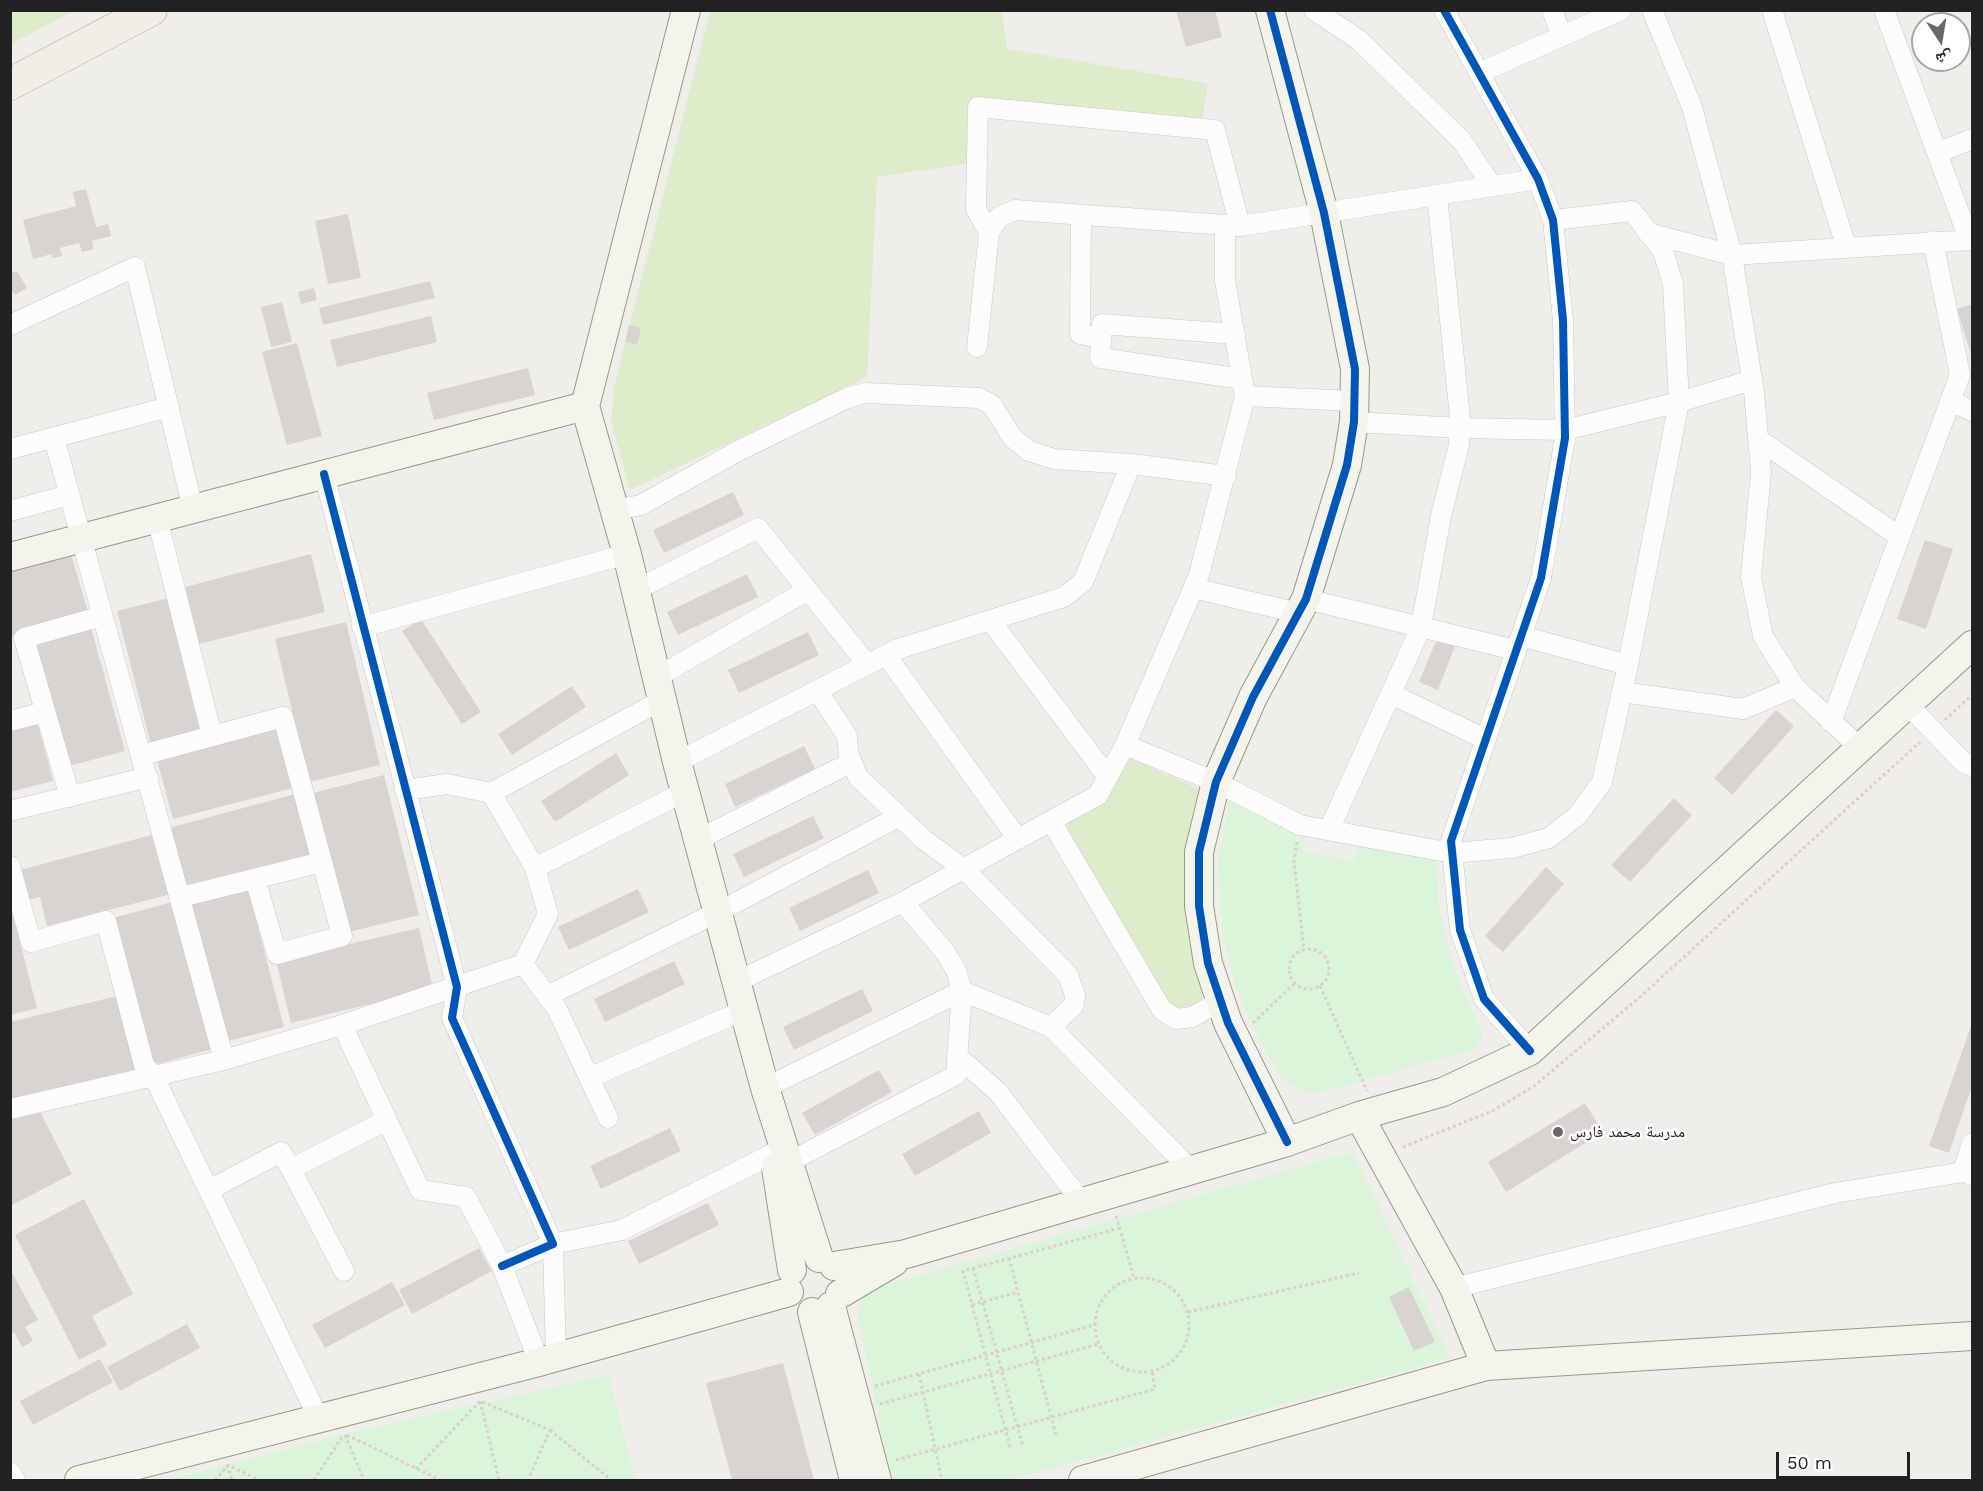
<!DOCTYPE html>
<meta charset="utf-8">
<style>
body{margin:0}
#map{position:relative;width:1983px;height:1491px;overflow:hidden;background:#f0eeeb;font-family:"Work Sans","Noto Naskh Arabic",sans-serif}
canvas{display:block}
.frame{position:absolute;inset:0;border:12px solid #222;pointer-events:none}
.north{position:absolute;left:1911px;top:12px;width:60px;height:60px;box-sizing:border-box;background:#fff;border:2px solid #a7a7a7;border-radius:50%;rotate:168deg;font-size:16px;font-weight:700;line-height:24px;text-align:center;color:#222}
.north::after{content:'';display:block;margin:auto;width:21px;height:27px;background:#6a6968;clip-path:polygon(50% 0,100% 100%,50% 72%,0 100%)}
.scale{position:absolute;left:1776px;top:1452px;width:134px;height:27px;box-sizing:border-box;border:3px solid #222;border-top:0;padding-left:8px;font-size:18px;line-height:21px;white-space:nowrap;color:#222;-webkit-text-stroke:4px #fff;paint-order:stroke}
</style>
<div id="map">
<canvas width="1983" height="1491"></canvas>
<div class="frame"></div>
<div class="north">ش</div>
<div class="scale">50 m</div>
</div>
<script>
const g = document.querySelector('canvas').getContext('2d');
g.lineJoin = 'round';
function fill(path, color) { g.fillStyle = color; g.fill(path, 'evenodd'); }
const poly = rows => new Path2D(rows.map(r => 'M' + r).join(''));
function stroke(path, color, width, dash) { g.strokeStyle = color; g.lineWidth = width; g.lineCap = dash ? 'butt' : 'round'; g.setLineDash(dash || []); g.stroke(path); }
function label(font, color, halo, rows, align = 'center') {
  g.font = font + ' "Work Sans","Noto Naskh Arabic",sans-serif'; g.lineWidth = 5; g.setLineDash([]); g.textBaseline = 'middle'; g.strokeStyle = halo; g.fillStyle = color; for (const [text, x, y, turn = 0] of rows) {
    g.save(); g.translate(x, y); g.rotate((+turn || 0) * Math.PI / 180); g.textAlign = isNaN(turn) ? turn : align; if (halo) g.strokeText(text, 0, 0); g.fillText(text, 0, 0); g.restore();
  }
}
fill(poly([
 [11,10,74,10,74,11,11,44],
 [710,11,1002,11,1007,49,1208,83,1202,120,987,106,984,161,877,177,867,377,630,490,611,421,614,387],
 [1125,756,1199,789,1189,827,1185,914,1203,1001,1175,1015,1065,838,1069,822,1104,804]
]), '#ddeccb');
fill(poly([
 [1229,801,1305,834,1303,852,1354,861,1360,842,1436,851,1439,910,1454,967,1483,1038,1474,1049,1312,1095,1283,1080,1252,1027,1236,987,1222,934,1218,859],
 [1353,1152,1450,1358,1010,1480,892,1480,857,1312,867,1290],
 [608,1375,636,1480,168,1480,344,1434]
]), '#daf5da');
fill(poly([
 [1176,10,1215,10,1222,37,1186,47],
 [86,189,96,227,108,224,111,236,92,241,94,249,82,252,79,243,60,248,62,256,53,258,52,254,33,259,23,220,76,206,73,192],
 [348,214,361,278,328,284,315,221],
 [17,271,27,288,15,295,10,288,10,274],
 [430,281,435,298,323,325,319,308],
 [314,288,317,300,301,304,298,292],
 [282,302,292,342,271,347,261,307],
 [1972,304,1972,358,1957,309],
 [431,316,437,342,337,367,330,340],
 [629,325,641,328,637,345,625,342],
 [297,343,322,436,287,445,262,352],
 [528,368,535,395,434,420,427,393],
 [733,492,744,515,664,553,653,530],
 [1925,540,1953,549,1926,629,1897,619],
 [70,551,89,615,10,637,10,568],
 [311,554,325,612,199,644,185,587],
 [747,574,758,597,678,635,667,612],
 [172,597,206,732,151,745,117,611],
 [421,619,481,712,462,724,402,631],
 [346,622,380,765,309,782,275,639],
 [90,624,125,751,66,767,31,640],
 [808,632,819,655,739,693,728,670],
 [1437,639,1455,646,1438,690,1419,682],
 [572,686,586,707,512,755,498,734],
 [1776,710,1794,726,1732,795,1714,778],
 [36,718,53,781,10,792,10,725],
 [280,724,297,787,173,819,156,756],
 [804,746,815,769,735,807,725,784],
 [616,753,629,775,555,822,541,801],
 [384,775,419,915,348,932,313,793],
 [299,793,314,853,185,888,169,828],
 [1674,798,1692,815,1630,882,1611,865],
 [813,816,824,838,744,877,733,854],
 [159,833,175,893,47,926,40,897,24,901,16,871],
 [1546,867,1564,884,1503,952,1485,936],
 [868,870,879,893,800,931,789,908],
 [247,885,284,1027,224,1042,187,901],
 [638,889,649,912,569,950,558,927],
 [176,901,216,1048,153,1065,113,918],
 [10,904,37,1008,10,1015],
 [419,928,433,989,291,1023,276,961],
 [674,961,685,984,605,1022,594,999],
 [862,989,873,1011,794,1050,783,1027],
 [121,995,139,1068,10,1100,10,1022],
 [1971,1026,1972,1086,1949,1153,1929,1146],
 [879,1070,892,1092,815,1135,802,1113],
 [1585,1103,1603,1132,1506,1192,1488,1162],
 [38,1108,72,1174,10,1206,10,1117],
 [979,1111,991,1133,915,1176,902,1154],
 [670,1128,681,1151,601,1189,590,1166],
 [84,1199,133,1294,92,1316,107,1345,79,1360,15,1235],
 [708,1203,719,1225,639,1264,628,1241],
 [479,1248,492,1271,412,1314,399,1290],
 [10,1269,38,1320,25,1327,33,1341,22,1347,14,1332,10,1334],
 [392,1282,405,1305,325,1348,312,1325],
 [1409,1287,1435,1342,1414,1351,1389,1297],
 [187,1324,200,1348,120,1391,107,1367],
 [100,1359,113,1382,33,1425,20,1401],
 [783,1363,814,1480,732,1480,706,1383]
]), '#d7d4d2');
const street = poly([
 [1314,10,1359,40,1462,141,1492,186],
 [1444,10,1538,179,1553,220,1563,320,1565,438,1541,578,1451,841,1460,930,1484,999,1530,1051],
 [1552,10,1562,36],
 [1652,10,1692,107,1732,255,1754,392,1761,472,1751,577,1763,636,1795,687,1859,747],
 [1772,10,1846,246],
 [1884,10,1969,239],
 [1479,73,1621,10],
 [1937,153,1972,139],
 [1081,215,1080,334,1101,338],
 [989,233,976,209,978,107,1215,130,1240,226],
 [1648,233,1732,255,1972,240],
 [10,325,135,267,193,509],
 [1235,334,1102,324,1100,358,1242,379],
 [977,347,989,233,999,217,1015,210,1240,226,1538,179],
 [1245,396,1354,401],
 [1950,401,1972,411],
 [1354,422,1460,428,1565,430,1679,402,1673,284,1663,251,1632,211,1553,220],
 [54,438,224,1060],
 [1758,439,1900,537],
 [10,449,169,407],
 [324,474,457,987,452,1018,553,1244,502,1266],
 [615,510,641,505,740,450,847,398,865,393,979,398,992,405,1012,437,1029,451,1054,459,1131,464,1226,476],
 [10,511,69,495],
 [157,518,212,736],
 [1193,588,1298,613],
 [636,590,758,528,867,664],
 [1306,599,1515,650],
 [990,620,1107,776],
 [362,627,627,554],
 [1521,636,1628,665,1679,402,1752,380],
 [886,655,1018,839],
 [657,677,808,590],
 [817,690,847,736,849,756,858,777,923,839,964,869,1068,975,1075,995,1074,1005,1051,1027],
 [1622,692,1743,709,1795,687],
 [1391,694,1485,739],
 [1907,704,1963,762,1972,766],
 [10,721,45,712],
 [1831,722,1960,375,1933,241],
 [1125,745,1216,782,1300,825,1452,853,1512,848,1549,838,1578,815,1602,782,1628,665],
 [142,755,283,717,342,936,277,954,255,879],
 [677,762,898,649,1064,597,1083,582,1131,464],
 [405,790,447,784,491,793,535,868,548,914,523,964],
 [491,793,662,700],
 [70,797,24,638,102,616],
 [10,811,148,777],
 [1051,821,1162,1010,1176,1019,1192,1017,1221,1001],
 [1329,830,1421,627,1441,516,1459,445,1460,417,1437,195],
 [699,839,852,762],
 [10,866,31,942,106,921,144,1065,154,1077,319,1419],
 [535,868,686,791],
 [181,897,322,862],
 [736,982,903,902,1098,795,1125,745,1199,575,1245,396,1225,280,1225,225],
 [547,996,718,912,898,817],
 [342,1025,420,1190,466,1197,502,1266,539,1362],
 [957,1056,998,1092,1081,1201],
 [589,1078,744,1010],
 [765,1088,962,991,1051,1027,1190,1169],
 [10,1109,224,1060,342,1025,523,964,557,1009,608,1118],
 [789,1162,956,1075,962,991,956,970,945,952,903,902],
 [291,1169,344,1271],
 [1963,1172,1972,1143],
 [209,1190,281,1152,291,1169,387,1120],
 [1454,1288,1835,1193,1963,1172,1972,1175],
 [556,1357,553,1244,622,1230,774,1153],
 [10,1472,15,1480]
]);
const secondary = poly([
 [686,10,585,406,627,554,677,762,765,1088,819,1258],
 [1270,10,1324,213,1355,369,1354,422,1347,465,1306,599,1253,697,1216,782,1199,852,1199,906,1208,963,1228,1023,1287,1142],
 [10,557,585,406],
 [1359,1116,1454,1288,1486,1366],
 [776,1168,792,1270],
 [834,1266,906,1254,1287,1142,1359,1116,1443,1092,1530,1051,1972,645],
 [840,1294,894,1262],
 [831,1306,877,1480],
 [812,1312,854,1480],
 [79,1480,539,1362,789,1292],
 [1083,1480,1486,1366,1972,1336]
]);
const primary = poly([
 [10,84,151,10]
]);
stroke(street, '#c9c8c7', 21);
stroke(secondary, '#999a82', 30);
stroke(primary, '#a79c86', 33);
stroke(poly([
 [1945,720,1972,695],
 [1297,842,1294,861,1304,950],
 '1289 969a20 20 0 1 1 40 0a20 20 0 1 1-40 0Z',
 [1320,986,1367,1091],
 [1253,1023,1295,983],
 [1403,1147,1492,1111,1533,1087,1640,997,1920,742],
 [1116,1216,1134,1278],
 [1009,1258,1056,1435],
 [973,1268,1023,1447],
 '1095 1325a47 47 0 1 1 94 0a47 47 0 1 1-94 0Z',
 [972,1305,1018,1292],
 [1188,1312,1359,1273],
 [919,1374,942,1480],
 [875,1386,1094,1325],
 [480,1401,499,1480],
 [880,1404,1099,1344],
 [550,1430,611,1480],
 [345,1435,364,1480],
 [347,1435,440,1480],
 [1010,1447,963,1271,1120,1228],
 [896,1460,1155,1389,1152,1371],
 [227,1465,232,1480],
 [416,1469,480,1401,550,1430,528,1480],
 [215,1480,228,1465,259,1480],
 [314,1480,342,1437]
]), '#dccecd', 3, [3, 3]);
stroke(street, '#fdfcfc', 20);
stroke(secondary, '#f4f4ed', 28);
stroke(primary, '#f3ede7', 32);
stroke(poly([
 [1270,10,1324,213,1355,369,1354,422,1347,465,1306,599,1253,697,1216,782,1199,852,1199,906,1208,963,1228,1023,1287,1142],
 [1444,10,1538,179,1553,220,1563,320,1565,438,1541,578,1451,841,1460,930,1484,999,1530,1051],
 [324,474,457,987,452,1018,553,1244,502,1266]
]), '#0057b8', 8);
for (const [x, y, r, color] of [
 [1558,1132,6,"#6a6968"]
]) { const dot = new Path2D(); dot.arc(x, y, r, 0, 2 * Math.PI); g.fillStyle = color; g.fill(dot); stroke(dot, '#fff', 2); }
label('16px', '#222', '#fff', [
 ["مدرسة محمد فارس",1570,1132]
], 'left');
</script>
